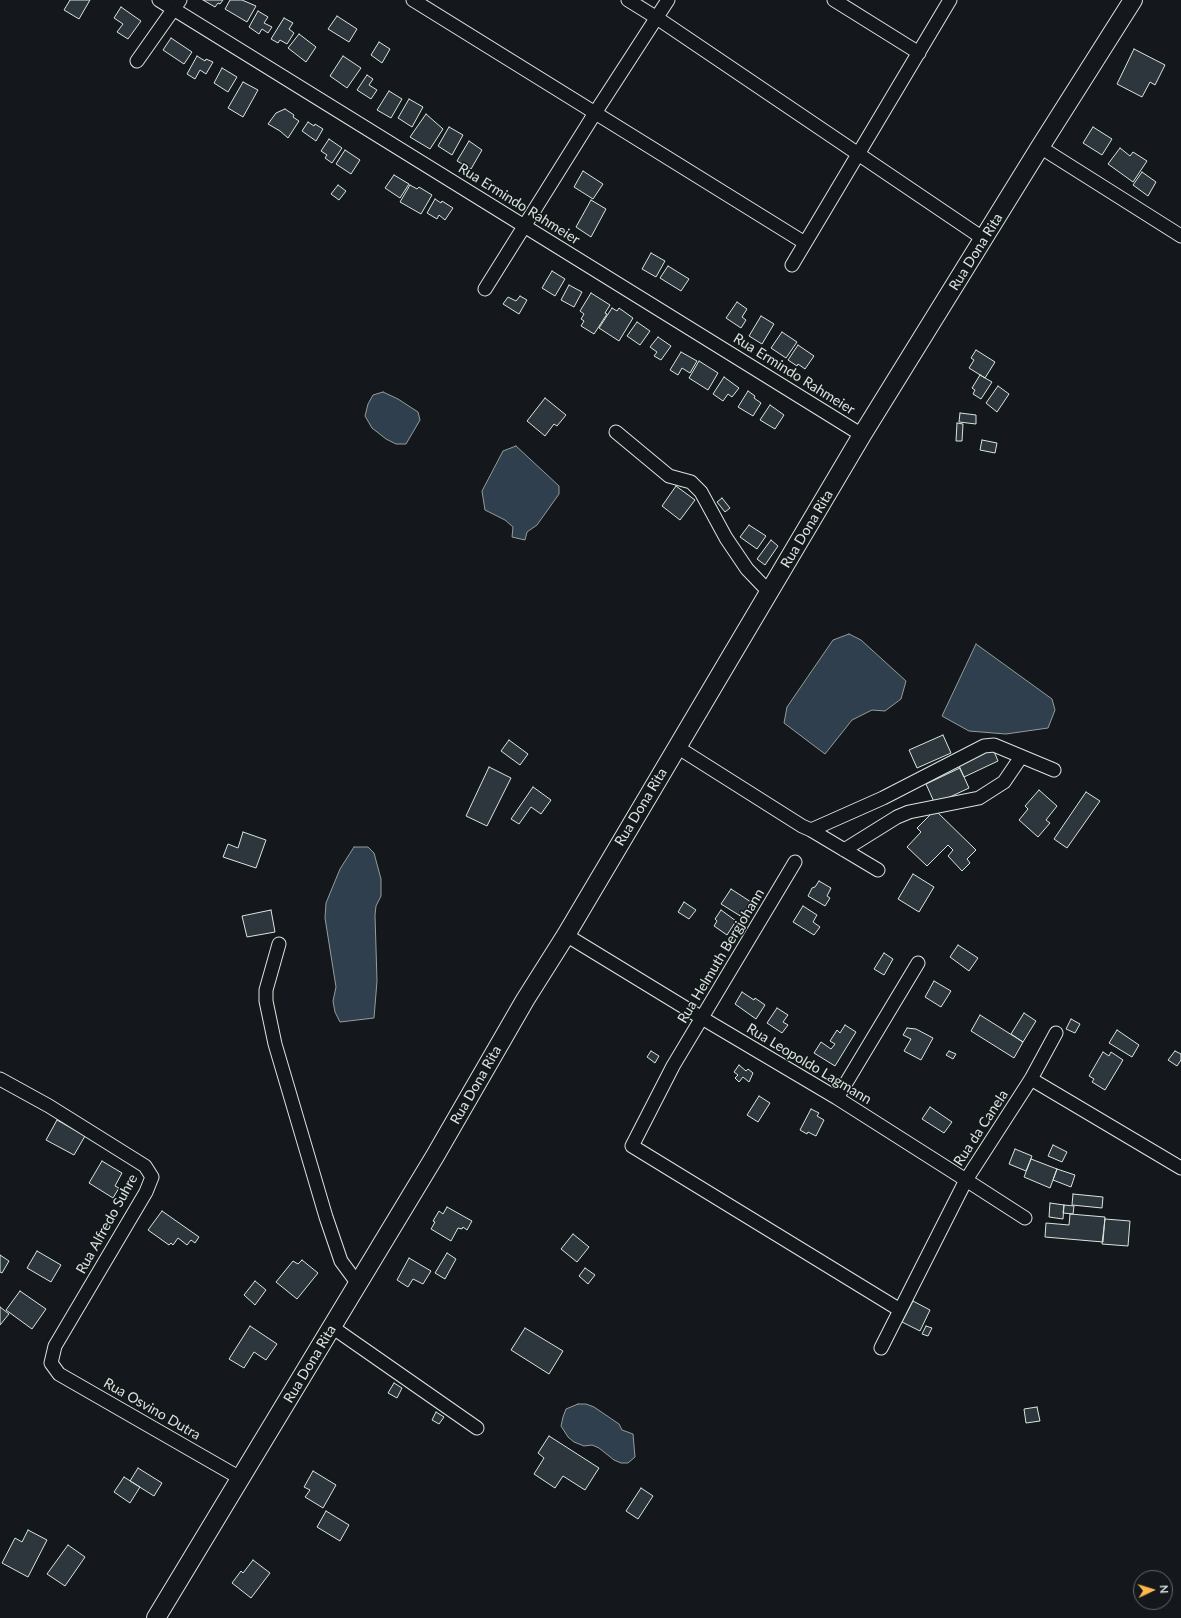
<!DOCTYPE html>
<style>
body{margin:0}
#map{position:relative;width:1181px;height:1618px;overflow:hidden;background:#14181c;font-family:Lato,sans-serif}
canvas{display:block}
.north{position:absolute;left:1133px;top:1570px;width:40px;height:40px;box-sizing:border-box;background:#14181c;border:1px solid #626a69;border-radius:50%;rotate:86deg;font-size:11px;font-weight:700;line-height:16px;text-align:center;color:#d8e6dc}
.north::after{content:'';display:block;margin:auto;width:14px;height:18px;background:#ffb74d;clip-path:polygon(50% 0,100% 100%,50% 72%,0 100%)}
</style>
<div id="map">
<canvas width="1181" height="1618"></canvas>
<div class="north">N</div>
</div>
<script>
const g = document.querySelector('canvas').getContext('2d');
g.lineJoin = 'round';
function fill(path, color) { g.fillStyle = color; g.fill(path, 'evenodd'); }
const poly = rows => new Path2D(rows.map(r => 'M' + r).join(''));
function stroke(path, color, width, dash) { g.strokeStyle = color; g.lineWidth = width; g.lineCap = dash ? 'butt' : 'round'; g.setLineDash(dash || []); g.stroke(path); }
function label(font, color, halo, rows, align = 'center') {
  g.font = font + ' Lato,sans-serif'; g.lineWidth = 3; g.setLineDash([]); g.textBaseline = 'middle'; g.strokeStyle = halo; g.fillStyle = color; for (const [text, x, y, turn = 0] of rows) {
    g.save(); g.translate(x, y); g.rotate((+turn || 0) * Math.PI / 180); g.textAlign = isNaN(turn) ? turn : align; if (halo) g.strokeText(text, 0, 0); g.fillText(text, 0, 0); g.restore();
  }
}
const water = poly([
 [383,392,398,399,418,412,420,420,406,444,396,444,386,439,372,428,365,416,368,404,373,395,383,392],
 [516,446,559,486,559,494,537,525,527,532,525,540,512,537,513,527,505,520,485,510,482,491,503,451,516,446],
 [849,634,861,640,906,681,901,699,885,711,872,710,852,720,825,754,784,723,787,707,833,640,849,634],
 [976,644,1052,699,1055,710,1048,728,1006,734,969,731,942,716,976,644],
 [354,847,368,847,374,853,381,879,381,896,376,906,375,915,377,981,374,1018,340,1022,335,1012,333,1001,336,987,325,918,326,903,340,869,354,847],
 [578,1404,586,1404,594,1407,619,1424,622,1430,633,1434,635,1457,628,1463,621,1463,614,1460,599,1448,592,1445,584,1446,574,1442,568,1437,561,1426,563,1417,566,1409,578,1404]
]);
fill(water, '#2f3f4d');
stroke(water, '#939e99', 1);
const building = poly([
 [70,0,90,0,79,19,64,10,70,0],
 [203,0,223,0,220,4,218,3,215,7,203,0],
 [230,0,242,0,256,6,247,22,225,9,230,0],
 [121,7,141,21,128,39,117,32,123,24,114,18,121,7],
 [258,11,268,17,264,23,272,27,268,33,262,29,259,34,249,27,258,11],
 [337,16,357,29,349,42,328,29,337,16],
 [284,18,293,23,289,29,294,33,287,44,280,40,278,43,271,39,284,18],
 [299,34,316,47,306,62,288,48,299,34],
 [171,38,192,52,184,64,163,50,171,38],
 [379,42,390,49,382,63,371,55,379,42],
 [1134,49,1165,65,1155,85,1150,82,1142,97,1117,84,1134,49],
 [197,56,205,61,206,59,213,62,206,74,200,70,195,79,187,74,197,56],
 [343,56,361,68,347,88,330,76,343,56],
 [222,68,237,77,228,92,214,83,222,68],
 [367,75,373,79,369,85,377,90,371,99,357,90,367,75],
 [243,82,258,90,243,117,228,108,243,82],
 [389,91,402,99,391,118,377,110,389,91],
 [409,99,423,107,412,127,398,118,409,99],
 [285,109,294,115,293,117,299,121,288,138,280,131,268,124,276,113,285,109],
 [426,114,443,129,430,149,410,137,426,114],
 [308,122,314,126,315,124,323,129,316,141,302,131,308,122],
 [449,127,463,135,452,155,438,146,449,127],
 [1093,127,1112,139,1102,155,1083,143,1093,127],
 [329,139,342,148,332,163,325,158,327,155,321,151,329,139],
 [469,141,482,150,471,169,457,161,469,141],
 [1120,148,1130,156,1133,152,1147,161,1133,182,1108,164,1120,148],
 [345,150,360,160,351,174,336,164,345,150],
 [583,171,603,184,593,199,574,187,583,171],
 [1142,172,1156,182,1148,196,1133,185,1142,172],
 [394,175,409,184,400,198,385,188,394,175],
 [338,185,346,191,339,200,331,194,338,185],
 [410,185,417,189,419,187,432,195,421,214,400,202,410,185],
 [435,199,441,203,442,201,453,208,445,220,439,215,437,219,427,213,435,199],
 [591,200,606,209,591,237,576,227,591,200],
 [651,253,665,261,656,277,642,269,651,253],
 [668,266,689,279,681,291,660,278,668,266],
 [552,271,565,279,555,296,542,288,552,271],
 [569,285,582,292,574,307,561,300,569,285],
 [591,293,610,305,605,313,607,314,594,334,581,326,584,321,581,319,584,314,580,311,591,293],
 [520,296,527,300,519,314,503,304,508,297,516,301,520,296],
 [737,302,747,309,742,317,746,320,741,328,726,318,737,302],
 [612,308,617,311,619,308,633,318,619,341,599,328,612,308],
 [761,316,774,324,762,344,749,336,761,316],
 [637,322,650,331,640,345,627,336,637,322],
 [782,332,797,342,786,358,771,348,782,332],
 [658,337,671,346,661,360,654,356,657,352,650,347,658,337],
 [798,345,814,356,805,369,798,364,797,366,788,360,798,345],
 [976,350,995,362,985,378,969,368,974,360,971,358,976,350],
 [681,352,697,361,690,373,682,368,678,375,670,370,681,352],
 [699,361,718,373,708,390,689,378,699,361],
 [980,375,992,382,981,399,973,394,975,390,972,388,980,375],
 [724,377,739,388,732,397,728,394,723,401,713,394,724,377],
 [998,386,1009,394,997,412,986,403,998,386],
 [748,391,755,396,754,398,761,403,753,416,738,407,748,391],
 [545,398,566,415,557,426,554,424,545,436,527,421,545,398],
 [770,405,784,415,775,429,760,420,770,405],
 [960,413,976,415,976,424,959,422,960,413],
 [957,423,963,424,962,441,956,441,957,423],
 [982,440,997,443,995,453,980,450,982,440],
 [676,486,695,500,680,520,662,506,676,486],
 [722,498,730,508,725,512,717,502,722,498],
 [749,525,766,536,757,549,740,537,749,525],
 [771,540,778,546,765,565,757,559,771,540],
 [943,735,951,753,917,768,909,750,943,735],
 [509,740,528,754,520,765,501,751,509,740],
 [993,749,998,761,964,777,958,765,993,749],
 [489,767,511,778,487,826,466,816,489,767],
 [960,768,969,788,935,804,926,784,960,768],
 [533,787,551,800,541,814,531,807,519,824,511,819,533,787],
 [1039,790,1057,806,1046,820,1050,823,1038,837,1019,820,1028,809,1025,806,1039,790],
 [1086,792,1100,801,1067,848,1054,839,1086,792],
 [935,810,976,850,967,859,970,863,962,871,948,856,953,850,948,845,927,866,907,847,921,832,917,828,935,810],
 [243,832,266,840,256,868,223,857,228,844,238,848,243,832],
 [913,874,934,887,919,912,898,899,913,874],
 [819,881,831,888,827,896,830,898,825,906,808,896,812,888,815,887,819,881],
 [731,889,751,902,742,917,721,904,731,889],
 [684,902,696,910,689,919,678,912,684,902],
 [803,906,817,915,813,922,820,927,814,935,793,922,803,906],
 [271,910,275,932,247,937,242,916,271,910],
 [721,910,736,921,727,935,714,926,717,921,715,919,721,910],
 [958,945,978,958,969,971,950,957,958,945],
 [884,953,893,959,884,975,874,969,884,953],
 [934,981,951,991,941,1007,925,997,934,981],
 [742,992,754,1000,755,998,765,1005,756,1019,735,1004,742,992],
 [777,1008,788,1015,783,1022,788,1025,782,1033,767,1023,777,1008],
 [1024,1013,1036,1021,1023,1042,1011,1034,1024,1013],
 [980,1015,1023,1042,1014,1058,971,1031,980,1015],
 [1071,1019,1080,1024,1075,1033,1066,1029,1071,1019],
 [845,1025,856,1032,835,1066,814,1053,821,1042,831,1049,835,1044,830,1041,837,1030,840,1033,845,1025],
 [907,1028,916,1029,933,1038,921,1060,904,1051,911,1039,903,1035,907,1028],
 [1117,1030,1139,1045,1132,1057,1109,1043,1117,1030],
 [651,1051,659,1056,655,1063,647,1057,651,1051],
 [949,1051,956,1054,953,1059,946,1055,949,1051],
 [1175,1051,1181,1054,1181,1060,1177,1066,1168,1060,1175,1051],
 [1103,1052,1109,1056,1111,1052,1123,1060,1105,1090,1092,1082,1094,1079,1089,1076,1103,1052],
 [739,1065,746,1071,748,1069,753,1073,749,1082,743,1077,739,1082,735,1078,738,1075,734,1072,739,1065],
 [759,1096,770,1103,758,1122,747,1115,759,1096],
 [930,1107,952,1122,944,1133,922,1119,930,1107],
 [811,1109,819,1113,817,1116,824,1120,816,1136,808,1132,807,1134,800,1130,811,1109],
 [57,1120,85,1136,74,1155,46,1140,57,1120],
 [1053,1145,1067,1152,1062,1162,1048,1156,1053,1145],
 [1015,1149,1032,1156,1026,1171,1009,1164,1015,1149],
 [1031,1159,1057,1169,1050,1188,1024,1177,1031,1159],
 [102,1161,122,1173,115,1186,119,1188,113,1198,89,1183,102,1161],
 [1057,1169,1075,1175,1071,1187,1053,1180,1057,1169],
 [1073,1194,1103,1197,1102,1208,1072,1205,1073,1194],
 [1050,1203,1064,1205,1063,1219,1049,1217,1050,1203],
 [1064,1205,1074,1206,1073,1214,1063,1213,1064,1205],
 [447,1207,472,1221,467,1230,463,1227,462,1229,458,1228,451,1241,431,1229,435,1222,433,1221,439,1211,443,1214,447,1207],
 [162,1211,199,1237,195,1243,191,1240,187,1245,178,1238,173,1245,171,1243,169,1245,148,1230,162,1211],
 [1070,1214,1105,1217,1103,1242,1045,1237,1046,1223,1069,1225,1070,1214],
 [1105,1219,1130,1221,1128,1246,1102,1244,1105,1219],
 [573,1234,589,1247,577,1262,561,1249,573,1234],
 [37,1251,61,1265,51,1282,27,1268,37,1251],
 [447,1253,456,1259,445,1279,435,1273,447,1253],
 [0,1255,9,1261,2,1273,0,1272,0,1255],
 [409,1258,431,1271,423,1284,413,1279,408,1287,397,1280,409,1258],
 [302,1260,318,1273,297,1299,276,1282,293,1261,298,1264,302,1260],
 [585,1268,595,1275,588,1284,579,1276,585,1268],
 [255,1281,266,1290,255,1305,244,1295,255,1281],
 [20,1291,46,1309,32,1329,6,1310,20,1291],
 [913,1301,930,1310,920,1331,902,1322,913,1301],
 [0,1307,9,1314,0,1325,0,1307],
 [250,1326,277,1344,266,1360,254,1352,244,1368,229,1359,250,1326],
 [926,1326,932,1328,928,1336,922,1334,926,1326],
 [525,1328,563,1351,549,1374,511,1350,525,1328],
 [394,1383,402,1388,397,1398,388,1393,394,1383],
 [1037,1407,1040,1421,1026,1423,1024,1409,1037,1407],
 [436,1412,444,1417,439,1424,432,1420,436,1412],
 [549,1436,599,1468,585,1490,563,1476,555,1488,534,1474,544,1458,538,1453,549,1436],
 [138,1468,162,1483,154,1496,130,1481,138,1468],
 [313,1471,336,1485,323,1508,305,1497,310,1490,304,1487,313,1471],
 [124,1477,140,1487,130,1503,114,1492,124,1477],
 [641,1488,653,1496,638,1519,626,1511,641,1488],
 [326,1511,349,1525,340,1541,317,1527,326,1511],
 [28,1530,47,1540,28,1577,2,1563,15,1538,22,1542,28,1530],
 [68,1545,85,1557,65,1586,47,1574,68,1545],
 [253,1560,270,1573,251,1598,232,1583,241,1571,243,1573,253,1560]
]);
fill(building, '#2c363c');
stroke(building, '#d8e6dc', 1);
const minor = poly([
 [159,0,862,435],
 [413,0,805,243],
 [628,0,657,18,984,239],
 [834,0,919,53],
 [137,61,180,0],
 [1040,147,1181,236],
 [792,265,950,0],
 [485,289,595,113,668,0],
 [616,432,669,476,691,482,701,492,726,538,747,569,769,592],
 [677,747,802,826,811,830,883,798,984,746,994,745,1054,770],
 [811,830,878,870],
 [844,850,897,817,909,812,979,798,1004,782,1021,757],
 [795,862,673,1066,632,1146,900,1310],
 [566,935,702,1018,837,1098,966,1180,881,1348],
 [279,944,266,990,266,1001,275,1044,326,1217,341,1261,358,1284],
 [0,1079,49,1106,145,1166,152,1177,146,1192,55,1346,51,1363,59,1374,240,1478],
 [1031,1079,1181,1168],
 [837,1098,918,963],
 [1025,1218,966,1180,1031,1079,1056,1033],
 [332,1327,477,1428]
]);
const secondary = poly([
 [156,1618,435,1156,525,1000,566,935,862,435,1040,147,1133,0]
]);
stroke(minor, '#d8e6dc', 15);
stroke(secondary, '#d8e6dc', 20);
stroke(minor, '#14181c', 13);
stroke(secondary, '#14181c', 18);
label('14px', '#d8e6dc', '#14181c', [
 ["Rua Ermindo Rahmeier",519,204,32],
 ["Rua Dona Rita",976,252,-58],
 ["Rua Ermindo Rahmeier",794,374,32],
 ["Rua Dona Rita",807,529,-59],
 ["Rua Dona Rita",641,807,-59],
 ["Rua Helmuth Bergjohann",721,956,-59],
 ["Rua Leopoldo Lagmann",809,1064,31],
 ["Rua Dona Rita",476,1085,-60],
 ["Rua da Canela",981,1128,-57],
 ["Rua Alfredo Suhre",107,1224,-61],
 ["Rua Dona Rita",310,1364,-59],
 ["Rua Osvino Dutra",152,1409,30]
]);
</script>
